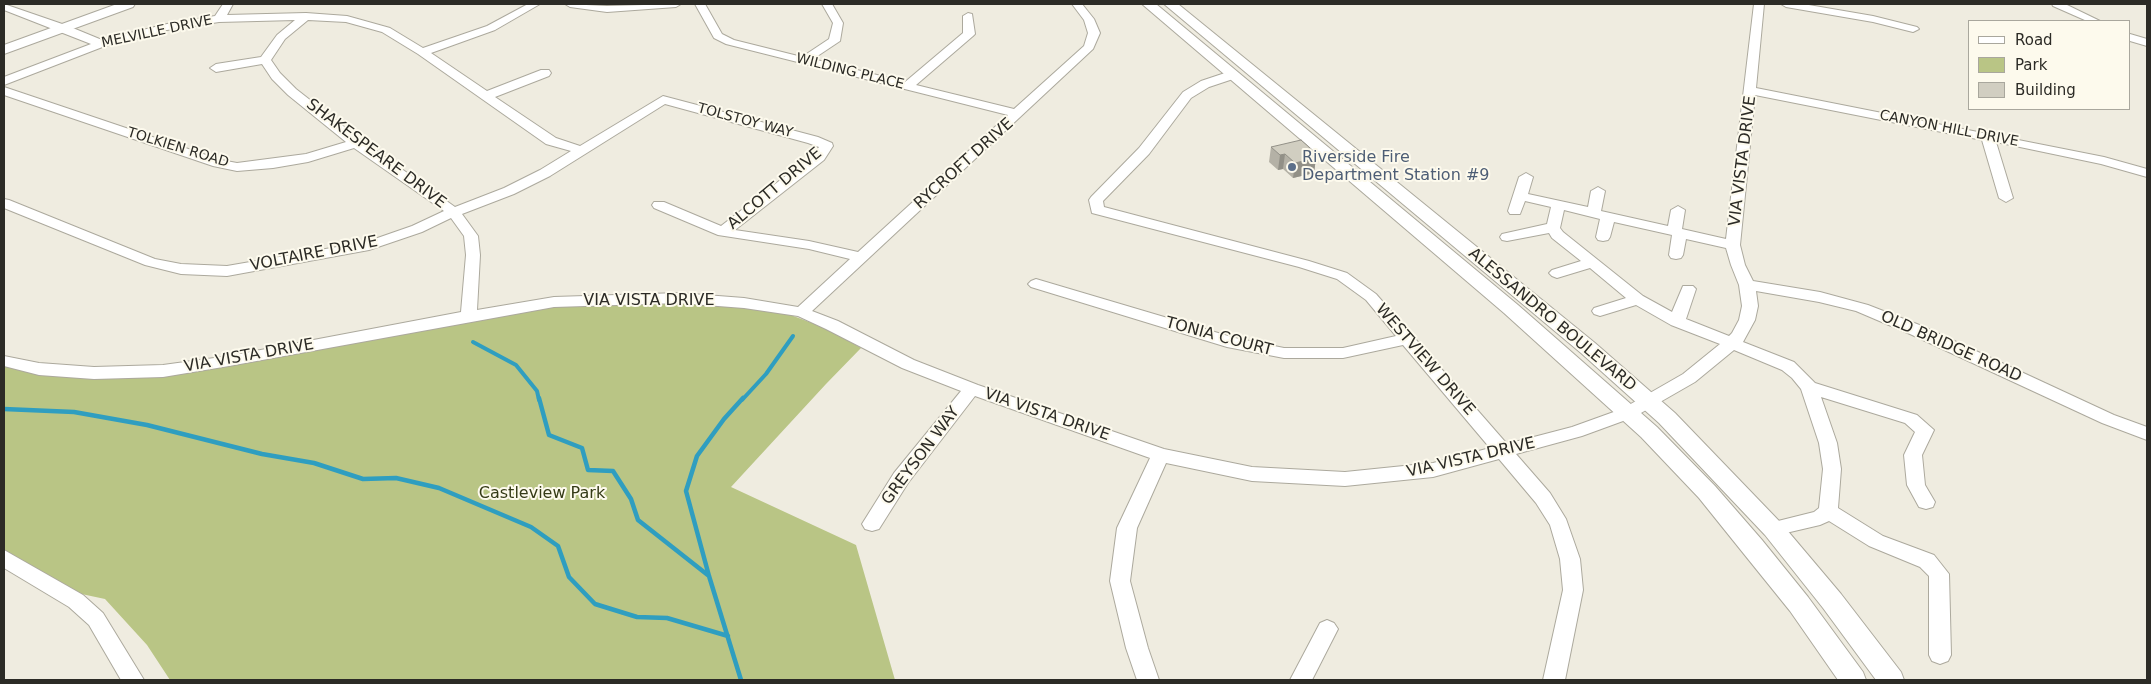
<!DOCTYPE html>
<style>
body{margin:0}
#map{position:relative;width:2151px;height:684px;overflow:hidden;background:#efece0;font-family:"DejaVu Sans",sans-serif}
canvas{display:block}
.frame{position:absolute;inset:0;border:5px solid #2c2b26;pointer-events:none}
.legend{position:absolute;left:1968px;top:20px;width:162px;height:90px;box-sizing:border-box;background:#fdfaed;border:1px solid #a9a79d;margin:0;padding:6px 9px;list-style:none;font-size:15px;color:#2c2b26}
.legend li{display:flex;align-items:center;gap:10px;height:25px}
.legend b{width:25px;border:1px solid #a9a79d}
</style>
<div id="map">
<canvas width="2151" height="684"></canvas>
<div class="frame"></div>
<ul class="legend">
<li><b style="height:6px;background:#fff"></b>Road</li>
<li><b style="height:14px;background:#b9c585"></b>Park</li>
<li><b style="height:14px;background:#d1cec1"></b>Building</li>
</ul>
</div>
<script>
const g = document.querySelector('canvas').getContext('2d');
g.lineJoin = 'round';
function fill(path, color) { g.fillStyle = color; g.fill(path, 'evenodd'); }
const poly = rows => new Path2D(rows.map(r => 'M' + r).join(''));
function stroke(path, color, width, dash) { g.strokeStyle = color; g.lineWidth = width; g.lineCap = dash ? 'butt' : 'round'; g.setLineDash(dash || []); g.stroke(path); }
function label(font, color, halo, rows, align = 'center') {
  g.font = font + ' "DejaVu Sans",sans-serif'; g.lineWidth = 4; g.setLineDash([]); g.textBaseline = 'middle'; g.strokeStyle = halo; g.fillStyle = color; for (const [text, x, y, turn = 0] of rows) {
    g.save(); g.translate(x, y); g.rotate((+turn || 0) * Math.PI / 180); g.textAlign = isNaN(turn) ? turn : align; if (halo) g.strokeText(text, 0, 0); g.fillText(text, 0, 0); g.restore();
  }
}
fill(poly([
 [639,297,780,311,828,329,861,348,826,384,731,487,856,545,895,680,170,680,147,645,105,599,44,586,4,562,4,362,24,367,136,373,469,316]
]), '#b9c585');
stroke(poly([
 [473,342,516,365,537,391,539,400],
 [742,400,766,374,793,336]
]), '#2f9ec0', 4);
stroke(poly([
 [539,398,549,435,582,448,588,470,613,471,631,499,638,520,709,576],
 [4,409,74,412,147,425,262,454,314,463,363,479,396,478,439,488,531,527,558,546,569,577,595,604,637,617,667,618,728,636],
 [741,680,709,576,686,491,697,456,724,419,743,398]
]), '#2f9ec0', 4.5);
const minor = poly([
 [4,4,68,26,102,40,167,24,215,16,223,4,233,4,227,15,306,13,347,16,390,28,423,48,487,26,528,4,540,4,495,30,431,53,487,91,541,70,549,70,551,73,549,76,495,97,556,138,580,146,663,96,818,137,832,143,833,146,824,160,735,230,809,241,858,252,1008,115,726,44,714,38,695,4,705,4,722,34,734,40,802,57,829,39,833,23,822,4,832,4,843,23,840,41,813,59,905,82,963,33,963,16,968,13,972,14,975,34,973,36,916,85,1014,109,1084,46,1088,33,1084,20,1072,4,1082,4,1094,19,1100,33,1093,49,812,311,838,321,914,360,978,385,1164,449,1252,467,1345,472,1433,463,1490,448,1403,345,1343,358,1284,358,1227,347,1031,287,1028,284,1031,281,1036,279,1235,338,1284,348,1343,348,1396,336,1366,300,1337,279,1299,267,1092,213,1089,200,1091,197,1139,148,1183,92,1201,81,1228,72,1232,71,1238,75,1236,78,1209,87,1191,98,1149,154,1103,201,1104,207,1309,261,1347,273,1376,294,1507,444,1572,427,1622,409,1683,374,1720,344,1671,325,1636,305,1600,316,1594,314,1592,311,1594,308,1626,298,1590,268,1557,278,1552,276,1549,273,1552,270,1581,261,1552,238,1549,233,1507,241,1502,240,1500,237,1502,234,1547,224,1551,207,1525,201,1520,214,1510,214,1508,211,1519,177,1526,173,1533,177,1528,194,1588,207,1591,191,1598,187,1605,191,1601,211,1668,226,1671,210,1678,206,1685,210,1682,229,1726,239,1754,4,1764,4,1756,88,2104,157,2147,169,2147,177,2101,164,1996,142,2013,198,2006,202,1999,198,1982,140,1755,95,1740,245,1745,265,1753,281,1820,292,1868,305,1922,326,2114,415,2147,427,2147,440,2102,423,1910,334,1856,311,1819,302,1756,291,1758,306,1755,320,1743,342,1794,362,1815,383,1917,415,1934,430,1922,455,1925,485,1935,502,1933,507,1926,509,1919,507,1907,485,1904,455,1915,432,1905,423,1821,397,1837,443,1841,469,1838,508,1883,536,1934,555,1949,574,1951,655,1948,661,1940,664,1932,661,1929,655,1929,576,1920,567,1869,546,1829,521,1820,525,1773,536,1766,534,1763,529,1766,524,1814,512,1819,508,1823,469,1819,443,1801,389,1792,378,1782,370,1734,350,1695,382,1634,417,1582,436,1516,454,1550,493,1566,519,1580,559,1583,590,1565,680,1543,680,1563,590,1560,559,1550,525,1536,503,1499,459,1433,477,1345,486,1252,481,1166,463,1137,528,1130,581,1148,648,1159,680,1137,680,1126,648,1110,581,1117,528,1150,458,975,396,908,483,879,529,872,531,865,529,862,524,894,473,961,391,902,368,826,329,798,316,744,308,679,303,554,307,229,366,163,377,94,379,39,375,4,366,4,356,39,363,94,367,163,365,229,356,461,312,466,255,464,236,451,218,422,232,369,250,227,276,181,274,145,265,4,208,4,199,9,200,155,259,181,264,227,266,366,242,412,226,444,211,354,148,308,162,273,168,237,171,213,166,4,95,4,87,221,160,237,163,306,154,346,142,288,95,272,79,262,64,216,72,210,68,216,64,261,57,277,35,295,20,219,22,167,30,105,46,4,85,4,77,91,44,4,10,4,4],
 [308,20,346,22,382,32,418,54,546,144,571,151,540,170,504,188,455,207,361,140,296,89,280,73,271,60,285,39,308,20],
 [665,104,808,143,819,147,814,154,721,226,664,202,654,202,652,205,654,208,718,235,809,249,850,259,798,307,744,298,679,293,554,297,477,310,480,255,478,236,462,214,514,194,550,176,665,104],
 [1564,210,1600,219,1596,237,1598,240,1603,241,1608,240,1610,237,1614,222,1672,235,1669,255,1671,258,1676,259,1681,258,1683,255,1686,239,1726,248,1731,265,1739,285,1742,306,1739,320,1732,333,1729,336,1686,319,1696,289,1693,286,1683,286,1672,312,1643,296,1563,232,1560,228,1564,210],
 [565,4,607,6,681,4,676,7,607,12,570,7,565,4],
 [1781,4,1803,4,1873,16,1917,27,1919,29,1913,32,1873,22,1786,7,1781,4],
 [2052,4,2065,4,2100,21,2087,21,2053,6,2052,4],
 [2130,34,2147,39,2147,46,2130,41,2130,34],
 [4,550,83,595,103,613,144,680,121,680,89,625,69,607,4,568,4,550],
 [1327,620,1334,623,1338,629,1312,680,1290,680,1320,623,1327,620]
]);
const major = poly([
 [117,4,135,4,133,7,4,54,4,45,117,4],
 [1142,4,1156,4,1518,305,1657,427,1715,486,1762,540,1808,597,1863,672,1866,680,1838,680,1790,611,1744,554,1699,498,1641,437,1504,313,1142,4],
 [1164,4,1178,4,1595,343,1675,413,1781,523,1841,594,1901,672,1904,680,1876,680,1823,608,1765,535,1659,423,1581,353,1164,4]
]);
stroke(minor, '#aca99d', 2);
stroke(major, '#aca99d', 2);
fill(minor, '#fff');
fill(major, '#fff');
fill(poly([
 [1271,147,1310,148,1310,152,1316,158,1314,173,1293,178,1283,169,1278,170,1269,162]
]), '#b4b1a6');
fill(poly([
 [1310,148,1308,160,1316,158,1314,173,1293,178,1295,163,1306,149],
 [1285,154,1283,169,1278,170,1280,155]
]), '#929087');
const building = poly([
 [1301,140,1310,148,1306,149,1316,158,1295,163,1285,154,1280,155,1271,147,1301,140]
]);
fill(building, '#d1cec1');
stroke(building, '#929087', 1);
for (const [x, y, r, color] of [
 [1292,167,5,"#5c6f8a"]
]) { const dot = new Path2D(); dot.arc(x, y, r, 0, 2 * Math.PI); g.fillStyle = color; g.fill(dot); stroke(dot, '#fdfaed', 2); }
label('14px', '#2c2b26', '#fdfaed', [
 ["MELVILLE DRIVE",157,32,-12],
 ["WILDING PLACE",850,72,14],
 ["TOLSTOY WAY",745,121,15],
 ["CANYON HILL DRIVE",1949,129,11],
 ["TOLKIEN ROAD",178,148,17]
]);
label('16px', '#2c2b26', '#fdfaed', [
 ["SHAKESPEARE DRIVE",376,154,37],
 ["VIA VISTA DRIVE",1743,161,-83],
 ["RYCROFT DRIVE",964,164,-42],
 ["ALCOTT DRIVE",775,189,-40],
 ["VOLTAIRE DRIVE",314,254,-11],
 ["VIA VISTA DRIVE",649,301],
 ["ALESSANDRO BOULEVARD",1552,320,40],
 ["TONIA COURT",1219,337,15],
 ["OLD BRIDGE ROAD",1951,347,24],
 ["VIA VISTA DRIVE",249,356,-10],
 ["WESTVIEW DRIVE",1425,360,49],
 ["VIA VISTA DRIVE",1047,415,19],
 ["GREYSON WAY",921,456,-53],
 ["VIA VISTA DRIVE",1471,458,-13]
]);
label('16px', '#4e5e75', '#fdfaed', [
 ["Riverside Fire",1302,158],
 ["Department Station #9",1302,176]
], 'left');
label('16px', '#353b17', '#fdfaed', [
 ["Castleview Park",542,494]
]);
</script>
